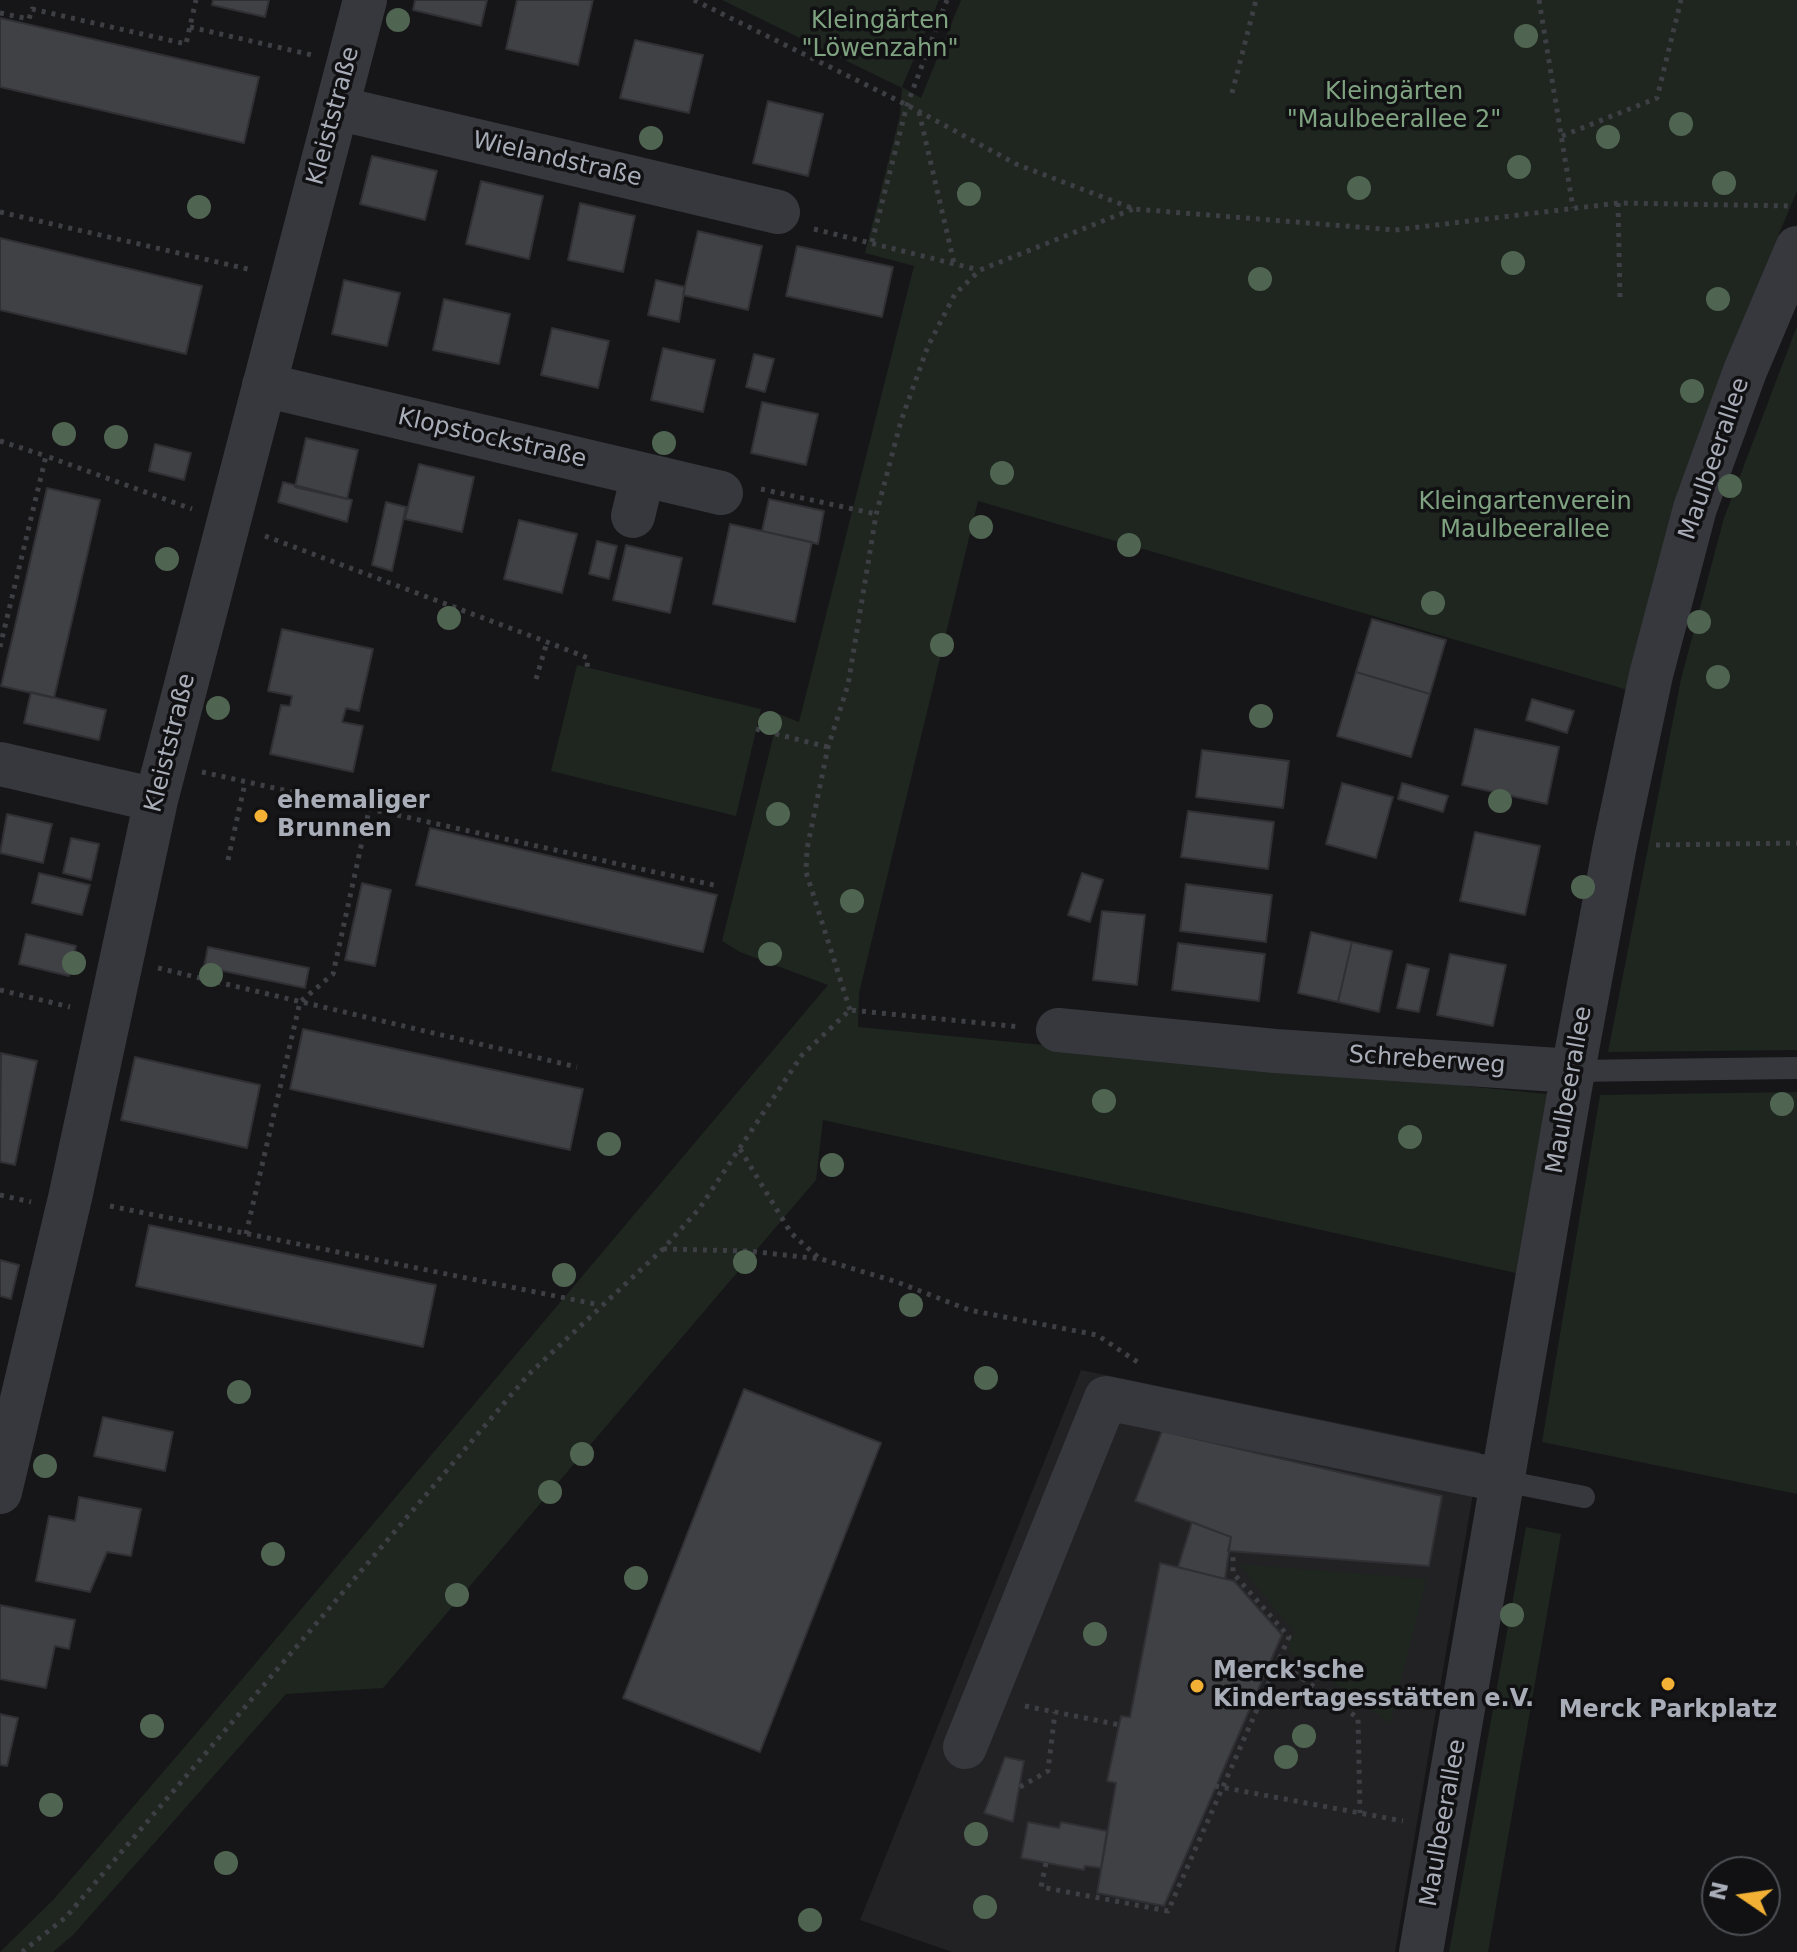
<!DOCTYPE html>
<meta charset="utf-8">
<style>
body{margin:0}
#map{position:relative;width:1797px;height:1952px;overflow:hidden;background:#161618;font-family:"DejaVu Sans",sans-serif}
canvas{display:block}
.north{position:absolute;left:1701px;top:1856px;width:80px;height:80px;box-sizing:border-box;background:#111113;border:2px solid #4d4f55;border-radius:50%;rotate:283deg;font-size:22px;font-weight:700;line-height:32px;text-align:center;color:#a8adb8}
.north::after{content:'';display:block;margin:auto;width:28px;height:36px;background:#f2b134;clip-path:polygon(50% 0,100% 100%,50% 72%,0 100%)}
</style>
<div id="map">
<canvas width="1797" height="1952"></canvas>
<div class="north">N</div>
</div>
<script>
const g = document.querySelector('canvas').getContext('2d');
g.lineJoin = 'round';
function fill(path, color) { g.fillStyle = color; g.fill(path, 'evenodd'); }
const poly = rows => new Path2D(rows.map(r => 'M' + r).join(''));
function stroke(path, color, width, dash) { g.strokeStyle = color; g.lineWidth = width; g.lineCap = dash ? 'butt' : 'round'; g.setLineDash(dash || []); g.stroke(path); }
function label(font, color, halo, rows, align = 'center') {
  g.font = font + ' "DejaVu Sans",sans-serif'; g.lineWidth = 7; g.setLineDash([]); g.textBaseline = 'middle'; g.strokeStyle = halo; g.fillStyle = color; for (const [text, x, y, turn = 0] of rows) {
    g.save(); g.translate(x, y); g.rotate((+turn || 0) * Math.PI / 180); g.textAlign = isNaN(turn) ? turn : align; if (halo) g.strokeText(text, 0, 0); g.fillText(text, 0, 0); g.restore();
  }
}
fill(poly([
 [1081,1370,1480,1452,1395,1952,952,1952,860,1920]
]), '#222225');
fill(poly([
 [722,0,939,0,902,87,921,98,961,0,1797,0,1797,191,1740,327,1674,501,1628,690,978,501,859,993,858,1027,1547,1094,1516,1273,823,1120,816,1180,383,1688,286,1694,73,1935,53,1952,0,1952,54,1899,194,1736,828,985,740,952,722,941,779,714,799,722,914,266,865,253,900,115,902,88],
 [1797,326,1797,1050,1608,1052,1681,679,1724,518],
 [577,665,761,709,736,816,551,771],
 [1797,1092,1797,1494,1542,1442,1600,1095],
 [1526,1527,1561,1534,1488,1952,1449,1952],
 [1239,1564,1427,1579,1390,1723,1288,1651,1294,1632]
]), '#1e261f');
const building = poly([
 [213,0,269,0,265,17,212,5,213,0],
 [415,0,487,0,481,26,413,10,415,0],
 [517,0,593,0,578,65,506,49,517,0],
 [0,18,259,77,244,143,0,87,0,18],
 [635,40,703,55,689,113,620,98,635,40],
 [768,101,823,114,808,176,753,163,768,101],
 [372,156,437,171,425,220,360,204,372,156],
 [481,181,543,196,529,259,466,244,481,181],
 [580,203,635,216,623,272,568,260,580,203],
 [698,231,762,246,748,310,683,295,698,231],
 [0,238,202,286,186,354,0,310,0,238],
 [797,246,893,267,882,317,786,296,797,246],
 [344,280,400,293,387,346,332,334,344,280],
 [656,280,685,287,679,322,648,315,656,280],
 [444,299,510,314,499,364,433,350,444,299],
 [552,328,609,341,598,388,541,375,552,328],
 [663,348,715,360,703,412,651,400,663,348],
 [754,354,774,359,765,392,746,387,754,354],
 [762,402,818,414,806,465,751,453,762,402],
 [306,438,358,450,347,499,295,487,306,438],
 [155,444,191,453,184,480,149,471,155,444],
 [419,464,474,477,462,532,405,519,419,464],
 [283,482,352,500,347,522,278,502,283,482],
 [47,488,100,500,54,698,1,686,47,488],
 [769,499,824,511,818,544,762,531,769,499],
 [386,502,406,507,392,571,372,565,386,502],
 [519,520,577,534,562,593,504,579,519,520],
 [730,524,812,542,795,622,713,604,730,524],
 [597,541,617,546,609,579,589,574,597,541],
 [626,545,682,558,670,613,613,600,626,545],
 [1372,619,1446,640,1430,694,1356,672,1372,619],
 [282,629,373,649,359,711,346,708,342,722,363,726,353,772,270,754,281,705,290,706,292,696,268,691,282,629],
 [1356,672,1430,694,1411,757,1337,736,1356,672],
 [31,692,106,710,99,740,24,723,31,692],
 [1532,699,1574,711,1567,733,1526,720,1532,699],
 [1475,729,1559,747,1547,804,1462,785,1475,729],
 [1202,750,1289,761,1283,808,1196,797,1202,750],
 [1342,783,1393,797,1376,858,1326,844,1342,783],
 [1402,783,1448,796,1443,812,1398,799,1402,783],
 [1188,811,1274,822,1268,869,1181,857,1188,811],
 [7,814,52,824,43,863,0,853,7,814],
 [430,828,717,895,703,952,416,885,430,828],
 [1475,832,1540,846,1525,915,1460,901,1475,832],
 [71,838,99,844,91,880,63,873,71,838],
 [39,873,90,885,82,915,32,903,39,873],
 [1082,873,1103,880,1090,922,1068,915,1082,873],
 [362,883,391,890,375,966,345,960,362,883],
 [1186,884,1272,895,1266,942,1180,931,1186,884],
 [1102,911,1145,915,1137,985,1093,980,1102,911],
 [1311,932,1352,942,1338,1002,1298,993,1311,932],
 [26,934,76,946,69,976,19,964,26,934],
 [1352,942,1392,951,1379,1012,1338,1002,1352,942],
 [1178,943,1265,954,1259,1001,1172,990,1178,943],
 [208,947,309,968,305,988,204,967,208,947],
 [1450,954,1506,965,1493,1026,1437,1015,1450,954],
 [1407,964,1429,969,1419,1012,1397,1008,1407,964],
 [303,1029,583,1089,570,1150,290,1089,303,1029],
 [1,1053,37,1061,15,1165,0,1162,1,1053],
 [135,1057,260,1085,247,1148,121,1120,135,1057],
 [149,1225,436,1285,423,1347,136,1286,149,1225],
 [0,1260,19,1265,11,1299,0,1296,0,1260],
 [744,1389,881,1443,760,1752,623,1698,744,1389],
 [103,1417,173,1432,165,1471,94,1456,103,1417],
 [1162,1431,1442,1496,1429,1566,1228,1551,1231,1537,1135,1501,1162,1431],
 [79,1497,141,1509,131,1556,107,1552,90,1592,36,1581,49,1516,75,1521,79,1497],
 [1192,1522,1231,1537,1225,1579,1178,1567,1192,1522],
 [1160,1563,1234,1581,1282,1635,1164,1906,1097,1893,1116,1783,1107,1781,1121,1716,1130,1717,1160,1563],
 [0,1605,75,1620,69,1649,55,1646,46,1688,0,1679,0,1605],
 [0,1714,18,1718,7,1766,0,1765,0,1714],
 [1005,1757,1024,1761,1013,1822,984,1813,1005,1757],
 [1028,1822,1059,1828,1061,1822,1107,1831,1101,1868,1085,1866,1084,1870,1021,1858,1028,1822]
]);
fill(building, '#404145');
stroke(building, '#303034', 2);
stroke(poly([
 [694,0,907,105,1016,164,1134,209,1395,230,1618,203,1792,206],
 [1539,0,1573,208],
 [0,13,29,19,32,9,186,44,196,0],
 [190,27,312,55],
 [1232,93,1256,0],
 [919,112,954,263],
 [1562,136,1657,98,1681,0],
 [1618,203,1620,300],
 [0,212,252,270],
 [814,229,979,270],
 [872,242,907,105,947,0],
 [0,441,46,456],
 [761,489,876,514],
 [265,536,547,642,588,658,587,667],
 [0,647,46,456,192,509],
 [536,679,547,642],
 [756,729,828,747],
 [202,772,718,886],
 [1656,845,1797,843],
 [228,860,245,783],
 [158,968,577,1067],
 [0,990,70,1007],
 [850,1010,806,872,807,849,828,747,848,685,876,515,901,421,928,346,955,294,980,270,1133,209],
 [740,1149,791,1233,820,1259],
 [0,1195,31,1202],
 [110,1206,600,1305],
 [246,1234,300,1002,333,974,369,810],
 [663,1249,748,1251,821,1259,897,1282,969,1310,1097,1335,1139,1363],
 [1278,1661,1358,1718,1360,1813],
 [1025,1706,1120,1725],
 [1215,1786,1403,1821],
 [1020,1787,1048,1771,1055,1712],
 [1046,1863,1041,1887,1168,1911,1289,1637,1233,1573,1233,1557,1227,1556],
 [22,1952,66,1917,529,1374,663,1249,699,1209,802,1055,850,1010,1021,1027]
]), '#3d3f44', 5, [4, 6]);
stroke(poly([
 [1573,1071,1797,1068],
 [1504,1481,1584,1497]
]), '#37383d', 22);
stroke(poly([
 [337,108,778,212],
 [264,385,721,493],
 [633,516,643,475],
 [0,764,156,800],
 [1058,1030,1275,1051,1573,1071],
 [0,1492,70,1198,156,800,365,0],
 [965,1747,1106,1398,1504,1481],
 [1421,1952,1573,1071,1615,845,1651,675,1695,508,1745,371,1797,248]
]), '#37383d', 44);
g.fillStyle = '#506452';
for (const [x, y] of [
 [398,20],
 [1526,36],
 [1681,124],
 [1608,137],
 [651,138],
 [1519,167],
 [1724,183],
 [1359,188],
 [969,194],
 [199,207],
 [1513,263],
 [1260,279],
 [1718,299],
 [1692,391],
 [64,434],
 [116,437],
 [664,443],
 [1002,473],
 [1730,486],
 [981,527],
 [1129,545],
 [167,559],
 [1433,603],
 [449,618],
 [1699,622],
 [942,645],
 [1718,677],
 [218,708],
 [1261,716],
 [770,723],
 [1500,801],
 [778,814],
 [1583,887],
 [852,901],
 [770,954],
 [74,963],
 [211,975],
 [1104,1101],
 [1782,1104],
 [1410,1137],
 [609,1144],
 [832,1165],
 [745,1262],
 [564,1275],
 [911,1305],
 [986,1378],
 [239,1392],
 [582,1454],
 [45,1466],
 [550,1492],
 [273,1554],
 [636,1578],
 [457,1595],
 [1512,1615],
 [1095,1634],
 [152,1726],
 [1304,1736],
 [1286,1757],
 [51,1805],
 [976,1834],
 [226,1863],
 [985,1907],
 [810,1920]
]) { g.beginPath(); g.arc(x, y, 12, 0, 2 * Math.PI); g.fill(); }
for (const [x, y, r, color] of [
 [261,816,8,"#f2b134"],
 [1668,1684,8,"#f2b134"],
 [1197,1686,8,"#f2b134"]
]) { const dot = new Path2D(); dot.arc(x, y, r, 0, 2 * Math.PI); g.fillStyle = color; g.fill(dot); stroke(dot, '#111113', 3); }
label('24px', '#7fa381', '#111113', [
 ["Kleingärten",880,22],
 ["\"Löwenzahn\"",880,50],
 ["Kleingärten",1394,93],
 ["\"Maulbeerallee 2\"",1394,121],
 ["Kleingartenverein",1525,503],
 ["Maulbeerallee",1525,531]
]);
label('24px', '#a8adb8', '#111113', [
 ["Kleiststraße",334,116,-75],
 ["Wielandstraße",557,160,13],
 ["Klopstockstraße",492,439,13],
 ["Maulbeerallee",1715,459,-71],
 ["Kleiststraße",171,743,-76],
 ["Schreberweg",1427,1061,4],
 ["Maulbeerallee",1570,1090,-80],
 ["Maulbeerallee",1444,1823,-80]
]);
label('bold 24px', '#a8adb8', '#111113', [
 ["ehemaliger",277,802],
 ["Brunnen",277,830],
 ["Merck'sche",1213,1672],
 ["Kindertagesstätten e.V.",1213,1700],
 ["Merck Parkplatz",1668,1711,"center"]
], 'left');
</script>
